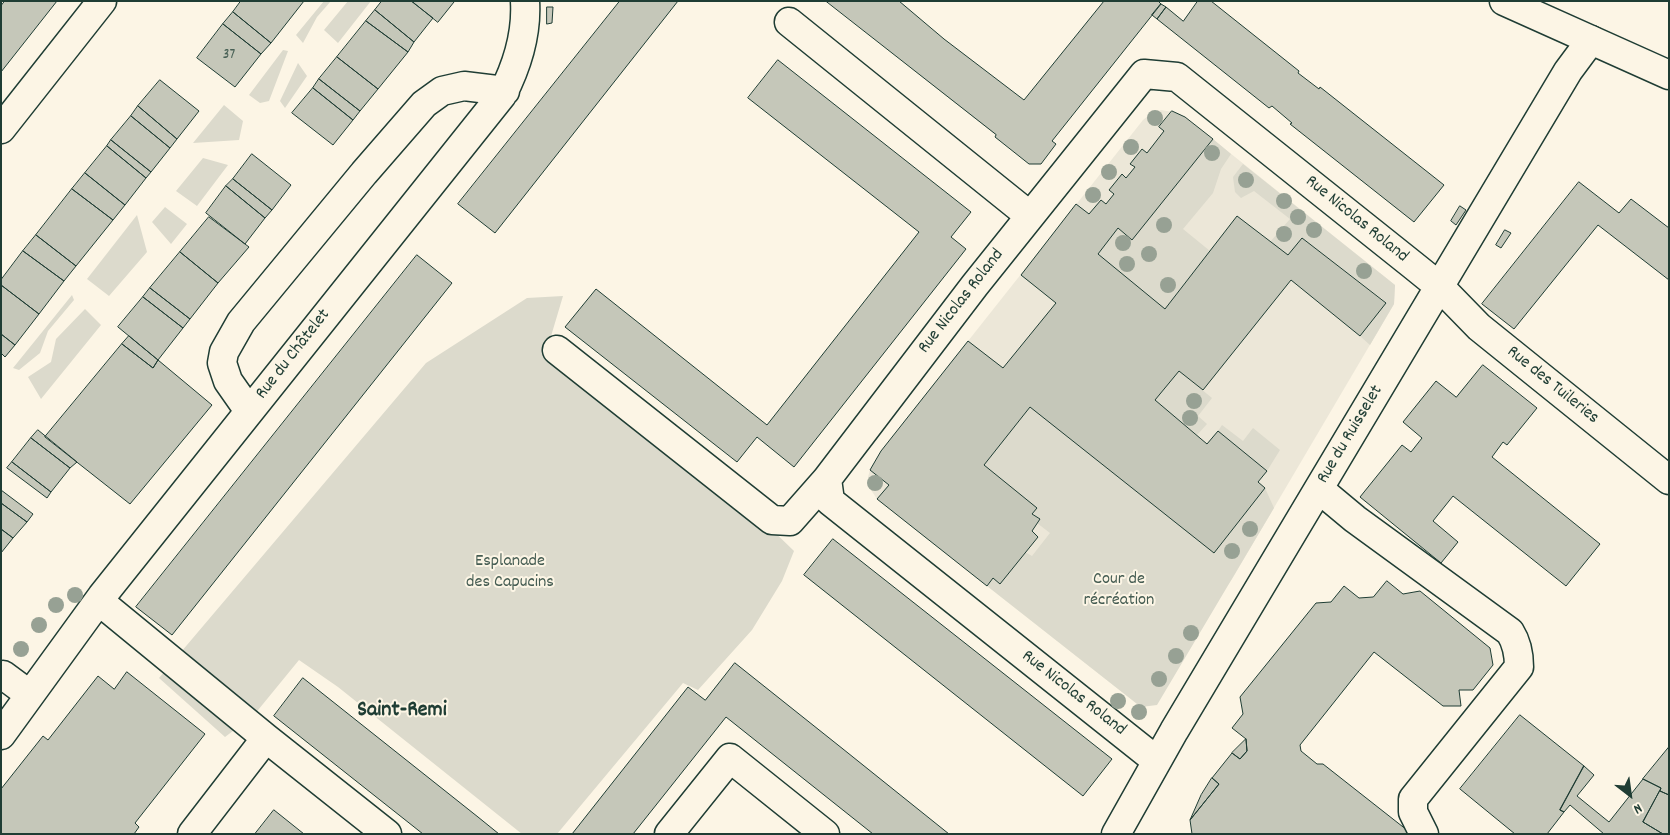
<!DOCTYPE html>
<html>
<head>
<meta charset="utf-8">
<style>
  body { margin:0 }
  #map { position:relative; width:1670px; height:835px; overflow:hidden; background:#fcf5e5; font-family:Dekko,sans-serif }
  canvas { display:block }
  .frame { position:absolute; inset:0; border:2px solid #1f3d34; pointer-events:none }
  .north { position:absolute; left:1605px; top:770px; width:50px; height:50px; -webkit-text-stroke:4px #fcf5e5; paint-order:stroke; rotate:150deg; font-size:14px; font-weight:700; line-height:20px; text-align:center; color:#1f3d34 }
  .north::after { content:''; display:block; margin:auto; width:18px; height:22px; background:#1f3d34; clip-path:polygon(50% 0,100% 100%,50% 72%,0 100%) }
</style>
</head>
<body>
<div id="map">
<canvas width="1670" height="835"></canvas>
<div class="frame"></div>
<div class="north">N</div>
</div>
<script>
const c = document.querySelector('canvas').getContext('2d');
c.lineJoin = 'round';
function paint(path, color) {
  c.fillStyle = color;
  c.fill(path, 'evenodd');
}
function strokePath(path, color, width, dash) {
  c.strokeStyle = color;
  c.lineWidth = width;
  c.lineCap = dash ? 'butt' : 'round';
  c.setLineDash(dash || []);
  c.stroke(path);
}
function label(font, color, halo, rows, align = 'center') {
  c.font = font + ' Dekko,sans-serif';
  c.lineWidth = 4;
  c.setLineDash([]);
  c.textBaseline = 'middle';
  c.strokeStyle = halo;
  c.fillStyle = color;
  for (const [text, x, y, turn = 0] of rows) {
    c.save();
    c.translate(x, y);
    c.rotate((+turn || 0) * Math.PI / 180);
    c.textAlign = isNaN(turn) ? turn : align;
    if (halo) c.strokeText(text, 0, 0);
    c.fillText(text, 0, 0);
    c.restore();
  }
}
paint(new Path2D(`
  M1161,110L1178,113L1185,117L1395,285L1394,304L1232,579L1141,707L877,499L871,490L868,477L870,470L881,451L1143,120L1148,116Z`), '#ece7d8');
paint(new Path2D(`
  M324,1H331L317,17L303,43L296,35Z
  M348,1H371L338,43L324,30Z
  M283,50L288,51L269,101L260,103L249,95Z
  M298,63L307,76L285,108L280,101Z
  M224,105L243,121L239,140L193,143Z
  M1213,139L1231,154L1221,169L1213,193L1183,229L1210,251L1165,309L1098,254L1118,228L1132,239Z
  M203,158L228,165L197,206L176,191Z
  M1243,164L1395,285L1394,304L1370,345L1360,336L1386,302L1302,238L1288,255L1270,242L1290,219L1254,191L1241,198L1235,192L1233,177Z
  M165,207L187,224L171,244L152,222Z
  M137,215L147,252L109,296L87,279Z
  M72,295L74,300L48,331L40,353L19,370L13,368Z
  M563,296L546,353L761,519L794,551L782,581L752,630L698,690L683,683L557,834H522L338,687L299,660L254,715L225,737L159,678L426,363L527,298Z
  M85,309L101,325L41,399L28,377L51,362L56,339Z
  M1179,371L1212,398L1198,416L1207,424L1197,435L1155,400Z
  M1030,407L1214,553L1265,488L1274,508L1157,705L1141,707L987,586L993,578L1000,583L1025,552L1032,556L1050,533L1037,523L1040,519L1032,514L1036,508L984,465Z
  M1222,425L1243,441L1253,428L1280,450L1267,471L1218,431Z`), '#dcdacc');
const building = new Path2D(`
  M5,1H57L1,72V6Z
  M241,1H304L271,43L233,12Z
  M382,1H411L433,18L414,42L375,10Z
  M412,1H453L454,2L438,22Z
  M620,1H678L495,233L458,204Z
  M826,1H899L944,39L1024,100L1104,1H1158L1161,4L1052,141L1056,144L1041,164H1029L995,137L996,135Z
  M1198,1H1211L1299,71L1298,73L1319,89L1320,87L1444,185L1414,222L1290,124L1292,123L1272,106L1269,108L1157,19L1166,7L1183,21Z
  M1161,4L1166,7L1157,19L1152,15Z
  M547,7H553L552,23L547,24Z
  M375,10L414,42L408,52L366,21Z
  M233,12L271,43L261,54L223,24Z
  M366,21L408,52L378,89L337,57Z
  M223,24L261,54L235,87L197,58Z
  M337,57L378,89L360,111L319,79Z
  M778,60L971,212L951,237L966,249L794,467L757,437L737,462L565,327L596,289L767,425L919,232L748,98Z
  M319,79L360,111L353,120L313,88Z
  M160,80L199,111L177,139L138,106Z
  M313,88L353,120L333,145L292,113Z
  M138,106L177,139L170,148L131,116Z
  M1172,111L1185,117L1213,139L1132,240L1118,228L1098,254L1165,309L1237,216L1288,255L1302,238L1386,303L1360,336L1291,280L1203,390L1179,371L1155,400L1207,444L1218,431L1267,471L1258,482L1265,488L1214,553L1030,407L984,465L1037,508L1032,514L1040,519L1032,531L1038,537L1000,584L993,578L987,586L877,499L889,485L870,470L881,451L968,341L1003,368L1056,303L1021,275L1076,204L1089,214L1101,200L1106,204L1114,194L1109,190L1122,174L1126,178L1131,172L1135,167L1130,164L1142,149L1147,153L1164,131L1159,127Z
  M131,116L170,148L151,172L111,140Z
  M111,140L151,172L146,178L107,146Z
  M107,146L146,178L125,205L85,173Z
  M252,154L291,185L272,210L233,179Z
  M85,173L125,205L113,220L72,189Z
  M233,179L272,210L265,218L226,186Z
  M1579,182L1619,213L1631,199L1669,228V280L1598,225L1514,329L1482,304Z
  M226,186L265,218L245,244L206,213Z
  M72,189L113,220L76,266L36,235Z
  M1460,206L1466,210L1456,225L1451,221Z
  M209,217L249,247L218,283L180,252Z
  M1505,230L1511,233L1501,248L1496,245Z
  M36,235L76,266L64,281L23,251Z
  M23,251L64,281L39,314L1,285V280Z
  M180,252L218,283L190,319L150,288Z
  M417,255L452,283L172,635L136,607Z
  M1,285L39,314L15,345L1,334Z
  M150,288L190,319L183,328L143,297Z
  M143,297L183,328L158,360L118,327Z
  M1,334L15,345L5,357L1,353Z
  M129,336L158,360L153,368L122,344Z
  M122,344L153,368L158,360L212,405L130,504L45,437Z
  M1483,365L1537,408L1507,445L1503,442L1492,457L1600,544L1566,586L1453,496L1433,521L1458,542L1441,563L1360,497L1402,445L1411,452L1422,438L1403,422L1436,381L1456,397Z
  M38,430L77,462L70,468L31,438Z
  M31,438L70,468L51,492L12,462Z
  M12,462L51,492L47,498L7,468Z
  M1,490L33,514L27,522L1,503Z
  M1,503L27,522L13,538L1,529Z
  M1,529L13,538L1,553Z
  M833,539L1112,759L1083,796L804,575Z
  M1387,581L1403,594L1420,591L1490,648L1493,665L1473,690H1459L1461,706H1443L1374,652L1300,745L1301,751L1317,764H1323L1412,834H1192L1190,820L1219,784L1212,778L1232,753L1240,759L1247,751L1246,739L1232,728L1243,714L1240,697L1316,603L1331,602L1344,586L1359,598L1373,597Z
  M735,663L843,749L949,834H873L726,717L633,834H572L688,687L705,700Z
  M127,672L205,734L135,823L139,827L134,834H1V789L43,736L48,740L98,676L114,689Z
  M303,678L478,817L499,834H423L274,716Z
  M1520,715L1584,766L1560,810L1564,812L1547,834H1515L1460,789Z
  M1246,739L1247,751L1240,759L1232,753Z
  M1669,747V795L1660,791L1661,788L1643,779Z
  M1584,766L1594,775L1577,796L1609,822L1643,779L1661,788L1643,822L1663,834H1604L1570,805L1564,812L1560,810Z
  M1212,778L1219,784L1190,820L1201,795Z
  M1660,791L1669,795V834H1663L1643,822Z
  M274,810L304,834H255Z`);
paint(building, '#c5c7b9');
strokePath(building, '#1f3d34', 1);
const minor = new Path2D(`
  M789,22L1030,216
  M1,129L102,1
  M557,350L772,520L790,521L827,479L975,285L1144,74L1177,77L1414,266L1440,287L1479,327L1669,480
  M249,411L228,381L222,363L224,352L241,322L364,173L424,104L442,91L464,86L505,91
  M827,479L830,501L1157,761
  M1319,489L1355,519L1510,632C1517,643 1519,654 1519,667L1413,799V812L1424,834
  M99,601L266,738L387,834
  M3,675L30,695
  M1,735L102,596L502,95C517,66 527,34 525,1
  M192,834L266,738
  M669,834L730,758L825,834
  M1116,834L1174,731L1568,71L1591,40`);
const major = new Path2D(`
  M1504,1L1669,75`);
strokePath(minor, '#1f3d34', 31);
strokePath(major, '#1f3d34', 31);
strokePath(minor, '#fcf5e5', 28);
strokePath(major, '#fcf5e5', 28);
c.fillStyle = '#97a194';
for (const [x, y] of [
  [1155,118],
  [1131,147],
  [1212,153],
  [1109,172],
  [1246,180],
  [1093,195],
  [1284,201],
  [1298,217],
  [1164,225],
  [1314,230],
  [1284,234],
  [1123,243],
  [1149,254],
  [1127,264],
  [1364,271],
  [1168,285],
  [1194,401],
  [1190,418],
  [875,483],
  [1250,529],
  [1232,551],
  [75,595],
  [56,605],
  [39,625],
  [1191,633],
  [21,649],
  [1176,656],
  [1159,679],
  [1118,701],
  [1139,712]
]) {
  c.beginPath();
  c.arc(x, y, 8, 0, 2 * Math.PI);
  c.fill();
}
label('15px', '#486055', null, [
  ["37",229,56]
]);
label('18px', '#1f3d34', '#fcf5e5', [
  ["Rue Nicolas Roland",1356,220,39],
  ["Rue Nicolas Roland",962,302,-52],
  ["Rue du Châtelet",294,355,-52],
  ["Rue des Tuileries",1552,386,39],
  ["Rue du Ruisselet",1351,435,-59],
  ["Rue Nicolas Roland",1073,694,38]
]);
label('18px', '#455c52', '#fcf5e5', [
  ["Esplanade",510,563],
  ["des Capucins",510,584],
  ["Cour de",1119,581],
  ["récréation",1119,602]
]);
label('bold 22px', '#1f3d34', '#fcf5e5', [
  ["Saint-Remi",402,712]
]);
</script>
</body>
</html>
